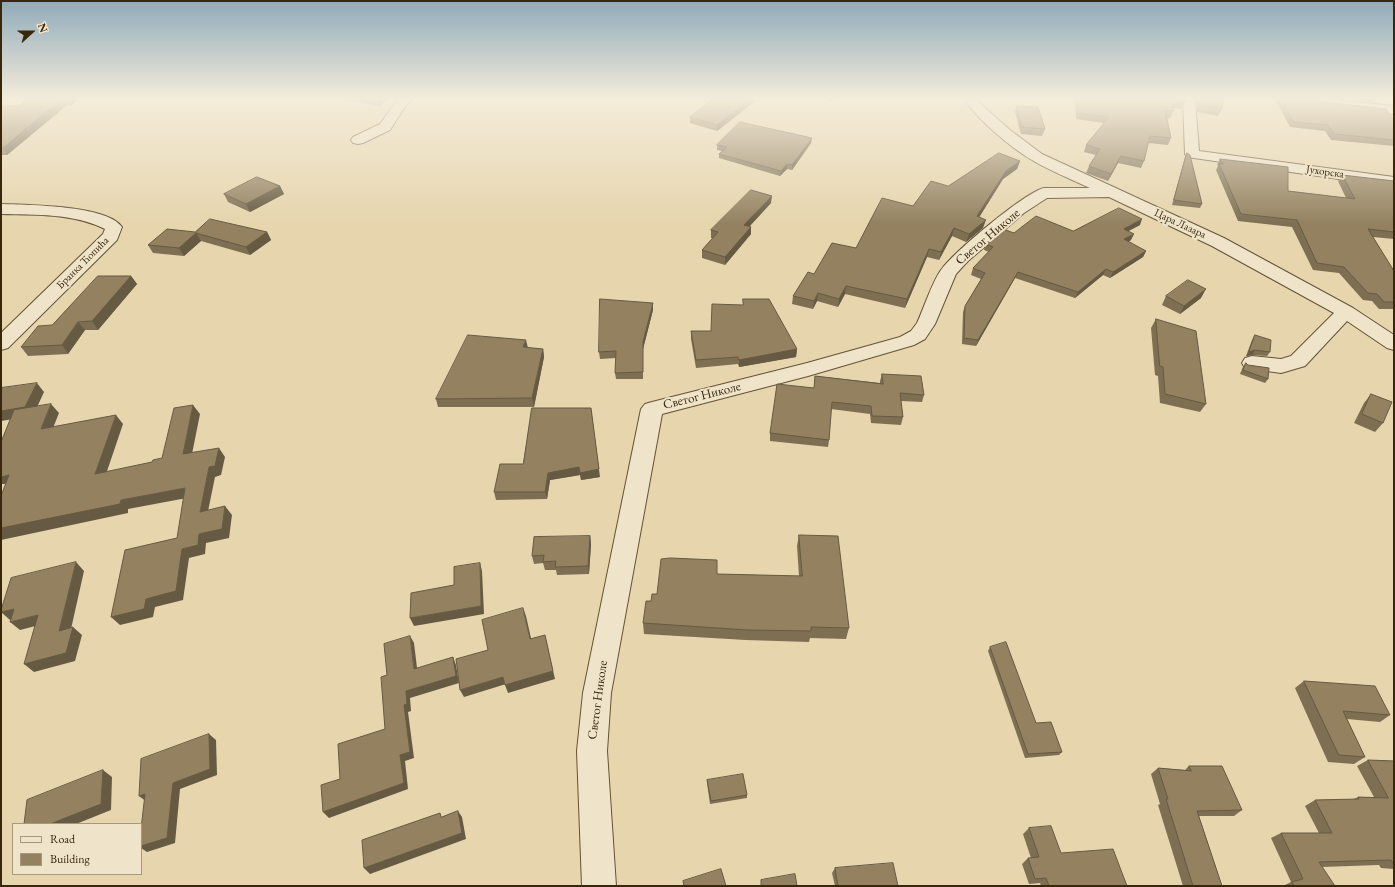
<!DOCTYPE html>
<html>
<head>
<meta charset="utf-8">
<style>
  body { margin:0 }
  #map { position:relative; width:1395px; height:887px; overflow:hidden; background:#e6d5ad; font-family:"EB Garamond",serif }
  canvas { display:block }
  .frame { position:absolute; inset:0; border:2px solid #39270c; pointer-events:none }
  .legend { position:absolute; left:12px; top:823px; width:130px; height:52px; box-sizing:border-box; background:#efe4ca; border:1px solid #a6987e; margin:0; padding:5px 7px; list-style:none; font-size:12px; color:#39270c }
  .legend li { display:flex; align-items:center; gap:8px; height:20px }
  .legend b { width:20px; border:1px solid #a6987e }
  .north { position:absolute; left:12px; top:12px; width:40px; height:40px; -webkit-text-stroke:3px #efe4ca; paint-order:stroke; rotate:69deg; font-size:11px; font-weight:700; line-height:16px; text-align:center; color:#39270c }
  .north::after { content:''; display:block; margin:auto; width:14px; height:18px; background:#39270c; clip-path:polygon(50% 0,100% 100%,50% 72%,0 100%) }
</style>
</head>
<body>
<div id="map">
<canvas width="1395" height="887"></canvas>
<div class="frame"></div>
<ul class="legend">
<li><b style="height:5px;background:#efe4ca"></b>Road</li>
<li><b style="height:11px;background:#938160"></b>Building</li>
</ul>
<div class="north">N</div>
</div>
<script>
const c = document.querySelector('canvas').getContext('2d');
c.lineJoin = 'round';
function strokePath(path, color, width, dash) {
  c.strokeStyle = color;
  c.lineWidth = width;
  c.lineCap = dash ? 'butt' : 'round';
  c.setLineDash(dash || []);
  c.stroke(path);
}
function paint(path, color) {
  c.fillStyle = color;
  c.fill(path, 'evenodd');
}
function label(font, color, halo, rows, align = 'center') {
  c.font = font + ' "EB Garamond",serif';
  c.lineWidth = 4;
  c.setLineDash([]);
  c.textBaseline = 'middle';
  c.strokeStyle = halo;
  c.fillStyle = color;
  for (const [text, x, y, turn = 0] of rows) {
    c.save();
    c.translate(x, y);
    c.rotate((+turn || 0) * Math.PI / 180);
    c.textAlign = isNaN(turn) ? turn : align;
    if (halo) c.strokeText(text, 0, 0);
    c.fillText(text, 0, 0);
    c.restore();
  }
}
const minor = new Path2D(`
  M398,99H412L404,108L390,130L363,143L358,144L353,143L351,140L353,137L380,124Z
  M964,99H977L984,107L1010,130L1042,154L1224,238L1353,308L1394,335V350L1387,348L1347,321L1305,366L1281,373L1245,368L1242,363L1245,358L1252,356L1281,359L1291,356L1334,313L1212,246L1109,197L1047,198L1024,213L968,261L956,274L935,324L925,339L914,345L808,376L662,414L611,693L607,751L616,886H582L577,751L583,693L641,409L645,404L652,402L807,363L900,337L911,331L917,323C924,308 932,282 941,270C954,252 1024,193 1044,188H1090C1071,179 1050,171 1032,160C1010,147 978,120 964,99Z
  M1183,99H1195L1199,151L1394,177V187L1187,157L1185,154Z
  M1,204C27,205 107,205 122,227L117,240L8,348L1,350V333L103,234L105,229C73,213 36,215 1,214Z`);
const secondary = new Path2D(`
  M1284,99H1330L1394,106V114L1290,103L1285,102Z`);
strokePath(minor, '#645234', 2);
strokePath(secondary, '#39270c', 2);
paint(minor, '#efe4ca');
paint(secondary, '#efe4ca');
paint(new Path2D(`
  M26,99H78L71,106H66L7,155H1V106H19Z
  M342,99H388L379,106Z
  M758,99L717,131L690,123V117Z
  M824,99H834L832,101Z
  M1075,99H1185V102L1182,109L1173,108V111L1170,118H1167L1171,138L1168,145L1148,143L1144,161L1141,168L1118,163L1108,181L1086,173L1089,166L1096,155L1084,152L1086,145L1104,123L1076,119Z
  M1196,99H1224L1222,109L1218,116L1197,112Z
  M1275,99H1295L1394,120V146L1331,140L1325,131L1290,127Z
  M1347,99H1375L1373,102Z
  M1017,106L1045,129L1042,136L1021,134L1015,112Z
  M811,143L792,170L787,169L780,176L719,158V154L722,151L717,150V145Z
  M1187,153L1202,204L1200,208L1172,205L1185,157Z
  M1220,159L1288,191L1346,198L1338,181L1342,175L1394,181V239L1373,237L1394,271V309H1379L1372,301L1363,300L1339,273L1313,270L1292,227L1238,221L1216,170L1218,166L1217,165Z
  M1020,161L1017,169L1003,179L979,217L983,228L966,242L952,236L939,260L927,257L905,308L845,294L838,307L817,301L813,309L792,304L793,296L814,274L856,248L913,206L948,186Z
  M280,186L284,194L250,212L228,202L224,194Z
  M771,203L750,226L751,227V234L725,265L702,258V250L713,238H711V230Z
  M1140,225L1128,231L1131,240L1128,242L1146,251L1143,257L1110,278L1103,275L1075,298L1015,278L976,346L962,344L963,312L965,306L981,279L971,275L973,268L989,252L984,250L985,244L1014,233L1073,231Z
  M195,232H267L271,240L250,255L201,241L184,256L153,253L148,245Z
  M131,276L137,284L98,330H85L68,354L28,356L21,347L52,325Z
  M1166,296L1201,298L1180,314L1162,305Z
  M653,310L643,349V379H616L615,373L616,358L600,359L599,352Z
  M1156,319L1206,404L1200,412L1160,403L1158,376L1155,375L1151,328Z
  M691,331L797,349L796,357L739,367L738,364L696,368L691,339Z
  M1255,335L1270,352L1267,356L1252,355L1246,356L1252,340Z
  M528,348L543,349L544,357L534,407H438L436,399Z
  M1246,363L1248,365L1268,379L1265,383L1240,374L1243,367Z
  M882,374L924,395L922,402L901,401L903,417L901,425L871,423L870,414L831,409L829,440L828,447L770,441V433L814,388L815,376L880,383V381Z
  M1371,394L1383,423L1375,432L1354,423L1364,403Z
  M532,408L600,477L581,480L580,475L550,480L547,499L496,500L494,492L523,464Z
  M799,535L849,628L846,639L810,638L809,642L746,640L644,634L643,623L651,601L657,594L717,574L799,576L797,546Z
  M590,536L591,544L589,574L557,575L556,570H545L543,563L534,564L532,556Z
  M990,647L1036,723L1062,752L1059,755L1025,758L988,651Z
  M1304,681L1390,715L1380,722L1347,719L1365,757L1354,764L1328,762L1295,688Z
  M1368,760L1394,761V869L1381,868L1379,865L1322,867L1335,886H1283L1291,882L1271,838L1281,833H1319L1305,806L1315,800L1354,799L1358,797H1374L1357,766Z
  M1189,766L1242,810L1234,816H1199L1222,886H1183L1158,805L1160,804L1151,774L1158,768L1185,770Z
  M707,780L747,795V798L710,804L707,783Z
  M1029,828L1061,853L1127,886H1041L1040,883L1029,884L1022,864L1028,858H1031L1023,834Z
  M835,868L898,886H835L832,873Z`), '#7e6f53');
paint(new Path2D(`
  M62,99L66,106L7,155L3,148Z
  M67,99H78L71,106Z
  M380,99H388L379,106L378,101Z
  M751,99H758L717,131V125Z
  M812,138L811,143L792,170V165Z
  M1121,156L1118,163L1108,181L1111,174Z
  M1020,161L1017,169L1003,179L975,224L977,216L1006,171Z
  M787,164V169L780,176L781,171Z
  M280,186L284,194L250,212L246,204Z
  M772,196L771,203L744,232V225Z
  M1142,219L1140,225L1121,235L1124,229Z
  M986,220L983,228L966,242L969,234Z
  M751,227V234L725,265V257Z
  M954,228L952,236L939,260L941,252Z
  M267,232L271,240L250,255L246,247Z
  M196,233L201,241L184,256L179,248Z
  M1134,234L1131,240L1121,245L1124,239Z
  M929,249L927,257L905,308L907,299Z
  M1146,251L1143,257L1110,278L1113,272Z
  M1106,269L1103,275L1075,298L1078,292Z
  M1018,272L1015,278L976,346L978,340Z
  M131,276L137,284L98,330L92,321Z
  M846,286L845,294L838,307L839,299Z
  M1206,289L1201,298L1180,314L1184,306Z
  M818,293L817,301L813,309L814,301Z
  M653,303V310L643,349V379V342Z
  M78,322L85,330L68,354L62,345Z
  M526,340L528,348L523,347Z
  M543,349L544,357L534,407L532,398Z
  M797,349L796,357L739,367V360Z
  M1255,350L1252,355L1246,356L1249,352Z
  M37,383L44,392L33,416L1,421V411Z
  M51,404L59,413L49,438L41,429Z
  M193,405L200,414L190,464L183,454Z
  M591,408L600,477L581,480L580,473Z
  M116,415L123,424L103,483L95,474Z
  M219,448L225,457L221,475L215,477L206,521L200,512L209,467Z
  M579,467L580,475L550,480L547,499L545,492L548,473Z
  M1,474L9,475L8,487L5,484H1Z
  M185,488L192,497L128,509V513L1,540V528L121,500Z
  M225,506L232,515L229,538L206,543L205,554L189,558L183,600L155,607L153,617L120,625L111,617L146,599L182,549L199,534Z
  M590,536L591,544L589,574L588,566Z
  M76,562L84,571L69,638L59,631Z
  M480,563L482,571L484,614L414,626L410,618L481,606Z
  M523,608L526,616L533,647L530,639Z
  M14,609L23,617L10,620L1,612Z
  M38,615L47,623L20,630L10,622Z
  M73,627L82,635L75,661L34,672L24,664Z
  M545,635L555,679L508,693L505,685Z
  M410,636L414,643L418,676L414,669Z
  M453,657L456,665L459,683L410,698L411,711L408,712L414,758L405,761L408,789L329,818L323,812L400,755L404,705L406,691Z
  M503,677L506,684L464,697L460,690Z
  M209,734L216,740L217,775L180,789L175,843L147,852L141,848V846L173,783Z
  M103,770L112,777L111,810L76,824H50Z
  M145,794L147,802L139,796Z
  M458,811L462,817L466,839L370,874L364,868Z`), '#675a43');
const building = new Path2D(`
  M26,99H63L48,110L3,148H1V106H19Z
  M370,99H380L378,101Z
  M714,99H751L717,125L690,117Z
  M1078,99H1185V102L1174,101L1173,111L1165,110L1171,138L1150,136L1144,161L1121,156L1111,174L1089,166L1100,149L1086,145L1109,117L1078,113Z
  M1200,99H1224L1222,109L1201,105Z
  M1281,99H1295L1386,109L1394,120V140L1334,134L1328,125L1294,122Z
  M1017,106L1038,107L1045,129L1022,127Z
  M740,122L812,138L792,165L787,164L781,171L719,154L727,147L717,145Z
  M999,153L1020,161L1006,171L977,216L986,220L969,234L954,228L941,252L929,249L907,299L846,286L839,299L818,293L814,301L793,296L808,272L814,274L832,243L856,248L882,198L913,206L931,181L948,186Z
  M1187,153L1190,155L1202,204L1174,200Z
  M1220,159L1288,167V191L1355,199L1342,175L1394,181V232L1368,229L1394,271V302H1384L1377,294L1368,293L1344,267L1317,263L1297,220L1241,214L1219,164H1223Z
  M257,177L280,186L246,204L224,194Z
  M751,190L772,196L744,225L751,227L725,257L702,250L718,232L711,230Z
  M1119,208L1142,219L1124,229L1134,234L1124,239L1146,251L1113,272L1106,269L1078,292L1018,272L978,340L964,338L965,306L985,273L973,268L993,247L985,244L1003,229L1014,233L1036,216L1073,231Z
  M210,219L267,232L246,247L196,233L179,248L148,245L167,229L195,232Z
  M98,276H131L92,321L78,322L62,345L21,347L38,326L52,325Z
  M1188,280L1206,289L1184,306L1166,296Z
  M600,299L653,303L643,342V372L615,373L616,351L599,352Z
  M743,299H769L797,349L739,360L738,357L696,360L691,331H711L712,304L743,305Z
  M1156,319L1196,331L1206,404L1165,394L1163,367L1160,366Z
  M468,335L526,340L523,347L543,349L532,398L436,399Z
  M1255,335L1271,340L1270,352L1255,350L1249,352Z
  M1246,363L1248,365L1269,368L1268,379L1243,370Z
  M882,374L921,376L924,395L900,393L903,417L872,416L871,406L832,402L829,440L770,433L777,384L814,388L815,376L883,384Z
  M37,383L25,407L1,411V388Z
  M1371,394L1392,402L1383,423L1362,414Z
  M51,404L41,429L116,415L95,474L152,462L153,460L162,458L174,408L193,405L183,454L219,448L215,466L209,467L200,512L225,506L222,529L199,534L198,545L182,549L176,591L146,599L144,609L111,617L125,550L177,538L185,488L121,500L120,504L1,528V496L9,475L1,477V442L14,410Z
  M532,408H591L599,469L580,473L579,467L548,473L545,492H494L500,464H523Z
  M799,535L838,536L849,628L811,627V631L747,630L643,623L646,601H651L652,594H657L661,559L670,558L717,560V574L802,576Z
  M590,536L588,566L555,567L556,561L543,562L544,555L532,556L534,537Z
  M76,562L59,631L73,627L66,653L24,664L38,615L10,622L14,609L1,612V610L11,578Z
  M480,563L481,606L410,618L411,593L454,585V567Z
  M523,608L530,639L545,635L553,671L505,685L503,677L460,690L456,659L488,650L482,620Z
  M410,636L414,669L453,657L456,676L406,691L407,704L404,705L410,752L400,755L404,783L323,812L321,785L340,779L338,744L385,729L381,677L387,675L384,644Z
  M1006,642L1036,723L1051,722L1062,752L1028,754L990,647Z
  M1304,681L1375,686L1390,715L1343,711L1365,757L1339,755Z
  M209,734L210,769L173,783L167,838L141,846V829L145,794L139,796L141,759Z
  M1368,760L1394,761V863H1393L1391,860L1319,862L1335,886H1294L1292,882L1303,879L1281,833H1332L1315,800L1359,799L1358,797L1388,798Z
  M1189,766H1222L1242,810L1197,811L1222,886H1193L1166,799H1168L1158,768L1191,771Z
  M103,770L101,804L50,824H24L27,800Z
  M743,774L747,795L711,801L707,780Z
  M458,811L462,833L364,868L362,840L440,813L441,817Z
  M1051,826L1061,853L1113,849L1127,886H1049L1046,878L1035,879L1028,858L1039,857L1029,828Z
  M893,863L898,886H838L835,868Z
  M721,869L726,886H684L683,881Z
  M795,874L797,886H761V880Z`);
paint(building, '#938160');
strokePath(building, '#675a43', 1);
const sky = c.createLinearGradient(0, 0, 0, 224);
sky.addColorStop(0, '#8faaba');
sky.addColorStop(0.44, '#f4ecda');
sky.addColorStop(1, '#f4ecda00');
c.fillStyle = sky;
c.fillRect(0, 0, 1395, 224);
label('11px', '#39270c', '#efe4ca', [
  ["Јухорска",1325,172,8],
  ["Цара Лазара",1180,224,25],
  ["Бранка Ћопића",83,263,-45]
]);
label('13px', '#39270c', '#efe4ca', [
  ["Светог Николе",988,237,-40],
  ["Светог Николе",702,396,-14],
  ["Светог Николе",598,700,-82]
]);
</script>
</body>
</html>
